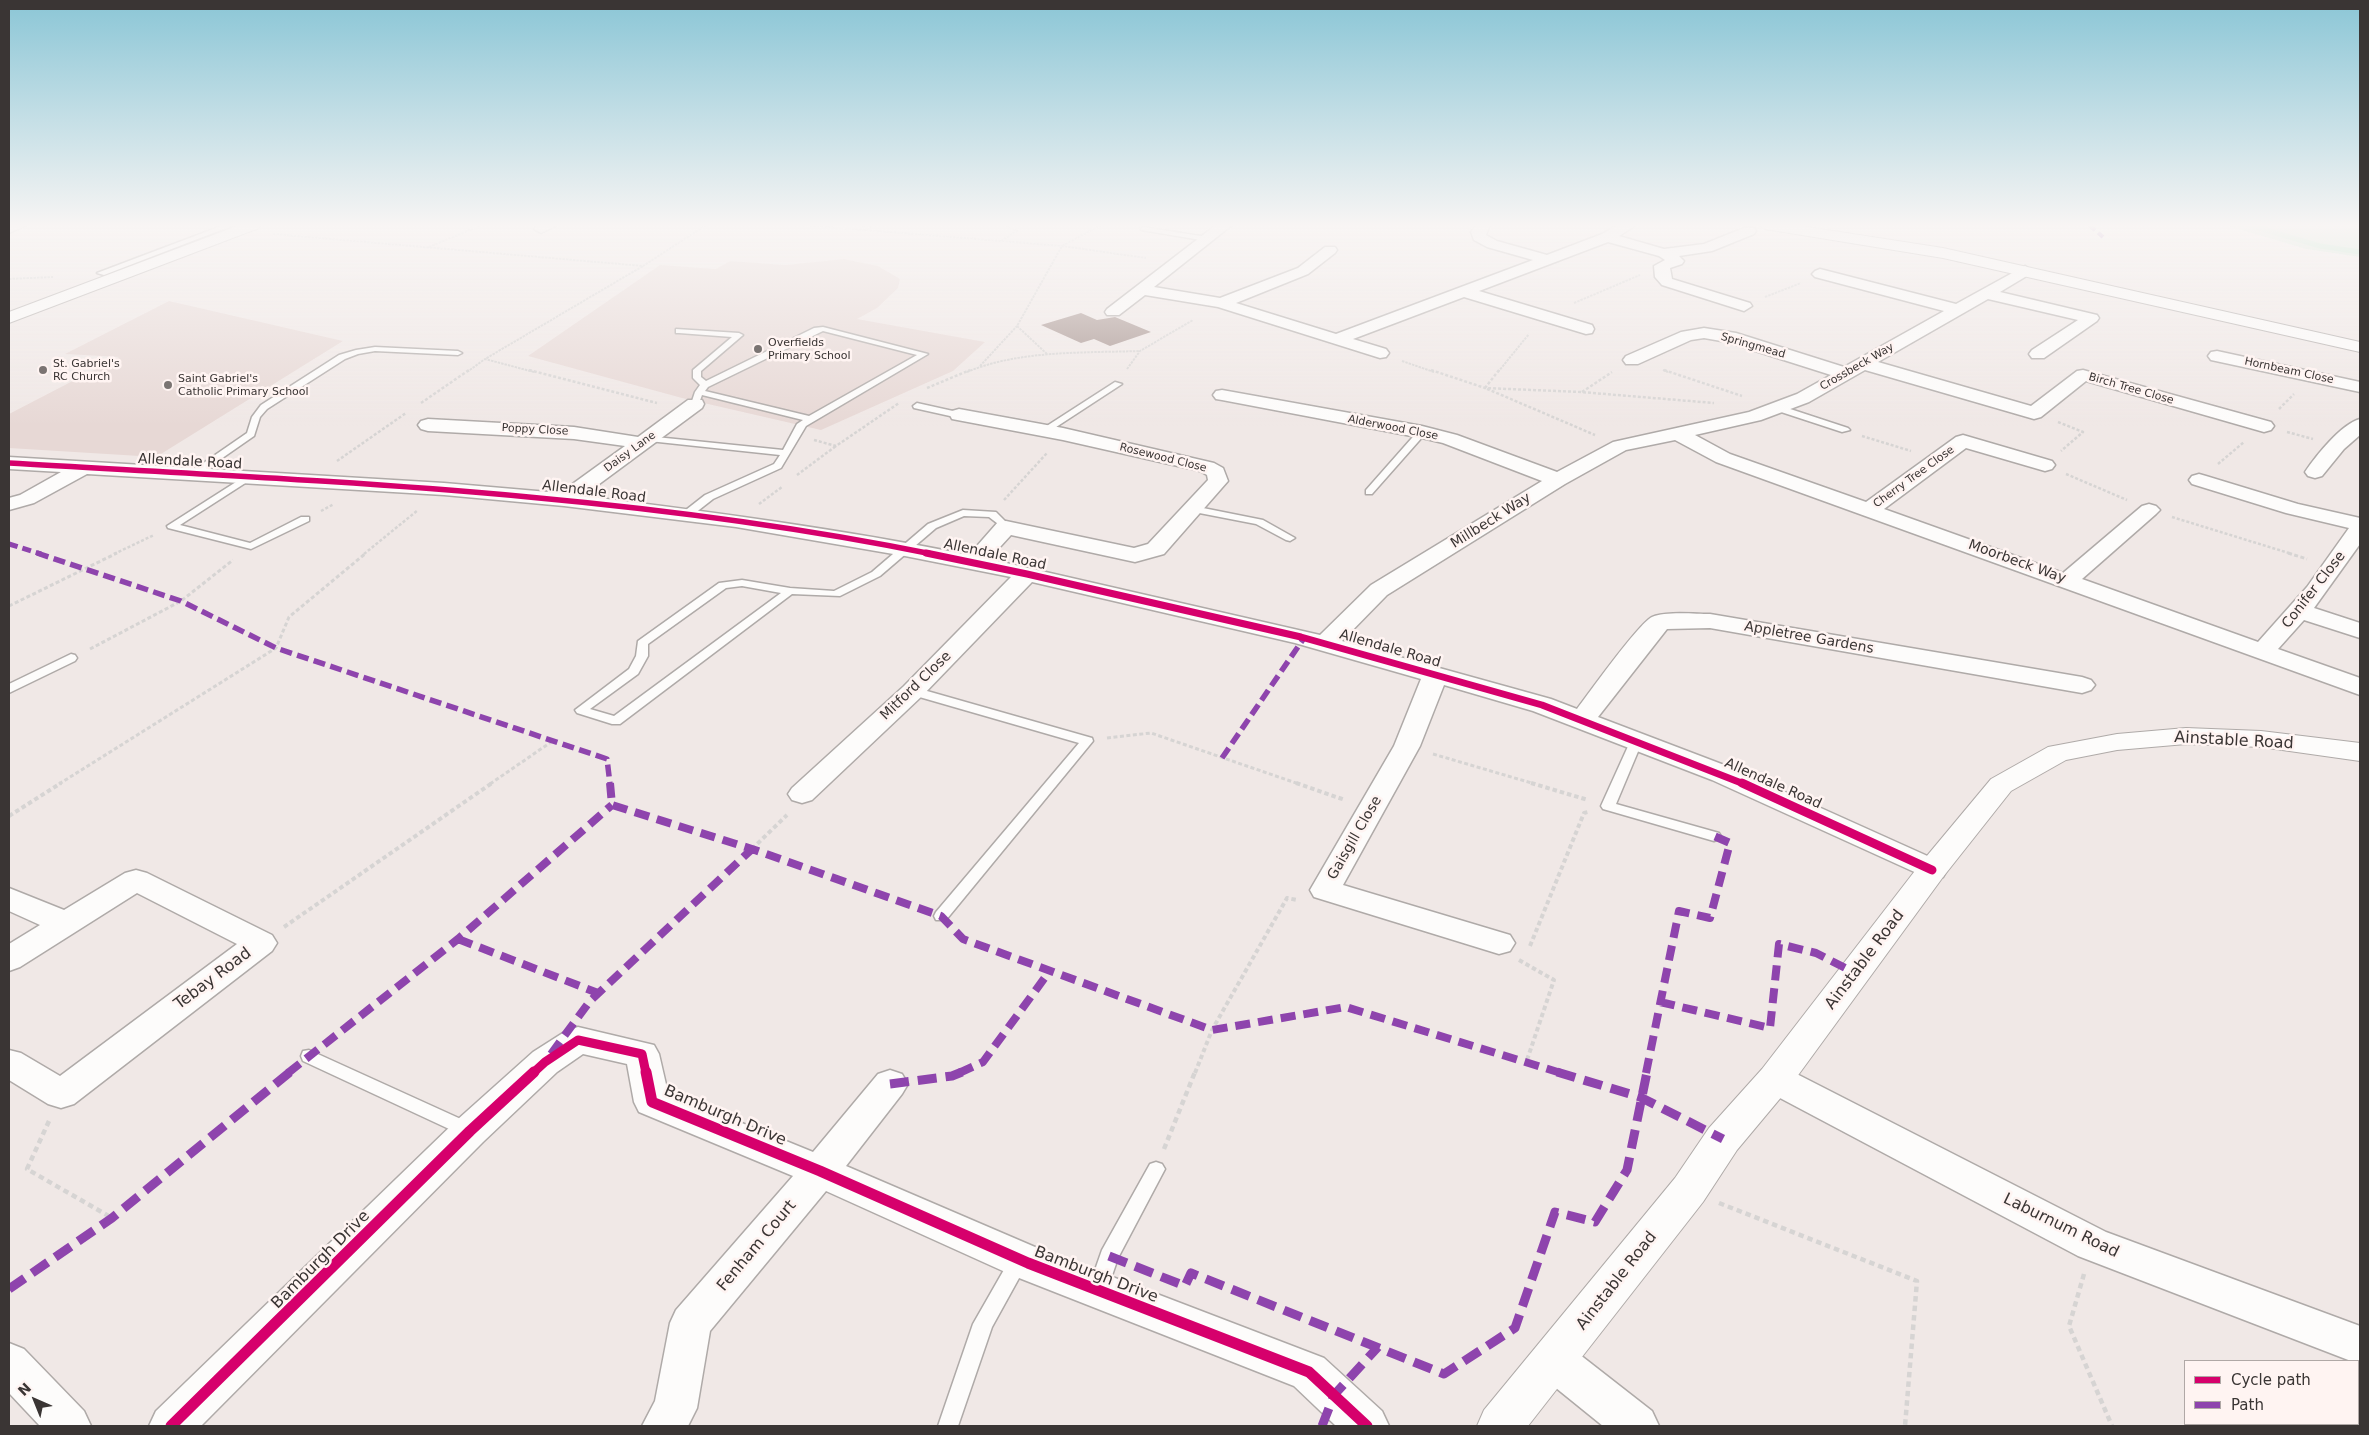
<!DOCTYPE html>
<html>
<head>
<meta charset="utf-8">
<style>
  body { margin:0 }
  #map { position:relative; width:2369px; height:1435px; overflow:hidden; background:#f0e8e6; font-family:"DejaVu Sans",sans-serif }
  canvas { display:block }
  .frame { position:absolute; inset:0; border:10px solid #3a3534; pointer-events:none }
  .legend { position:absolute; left:2184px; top:1360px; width:175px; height:65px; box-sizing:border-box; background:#fff4f2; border:1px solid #b0a8a6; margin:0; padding:6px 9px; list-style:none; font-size:15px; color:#3a3534 }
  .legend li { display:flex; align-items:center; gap:10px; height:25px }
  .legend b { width:25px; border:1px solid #b0a8a6 }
  .north { position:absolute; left:10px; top:1375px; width:50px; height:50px; -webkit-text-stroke:4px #fff4f2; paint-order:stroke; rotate:316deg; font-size:14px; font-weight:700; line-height:20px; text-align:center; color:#3a3534 }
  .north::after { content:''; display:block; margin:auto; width:18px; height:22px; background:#3a3534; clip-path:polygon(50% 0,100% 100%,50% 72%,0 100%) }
</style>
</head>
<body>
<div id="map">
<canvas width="2369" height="1435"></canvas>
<div class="frame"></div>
<ul class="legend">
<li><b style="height:6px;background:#d6006c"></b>Cycle path</li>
<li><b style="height:6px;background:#8e44ad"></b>Path</li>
</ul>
<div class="north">N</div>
</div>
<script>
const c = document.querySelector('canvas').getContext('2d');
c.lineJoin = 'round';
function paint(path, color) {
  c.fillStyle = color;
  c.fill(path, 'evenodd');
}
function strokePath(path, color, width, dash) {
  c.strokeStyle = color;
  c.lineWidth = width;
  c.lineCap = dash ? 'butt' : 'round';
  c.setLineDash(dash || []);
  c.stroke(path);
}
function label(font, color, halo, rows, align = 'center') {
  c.font = font + ' "DejaVu Sans",sans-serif';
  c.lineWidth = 5;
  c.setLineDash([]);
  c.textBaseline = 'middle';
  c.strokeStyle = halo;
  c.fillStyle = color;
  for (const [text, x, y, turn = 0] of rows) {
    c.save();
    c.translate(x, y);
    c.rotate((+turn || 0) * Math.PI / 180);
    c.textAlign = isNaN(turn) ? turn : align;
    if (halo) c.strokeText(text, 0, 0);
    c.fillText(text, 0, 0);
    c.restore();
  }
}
paint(new Path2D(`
  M844,259L878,266L900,279L898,288L877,308L857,319L985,342L953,371L821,430L682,398L528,356L660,265L716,269L730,261L785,265Z
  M169,301L343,341L156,457L9,448V414L119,357L65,354Z`), '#e7d8d5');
paint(new Path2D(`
  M2225,225H2360V257L2306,249Z`), '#c7e4cf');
strokePath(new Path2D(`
  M2249,225L2320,246L2360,252`), '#a0e2bc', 5);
paint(new Path2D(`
  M1081,313L1097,320L1115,317L1151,332L1110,346L1094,339L1081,343L1041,325Z`), '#a6928e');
const service = new Path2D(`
  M224,225H234L104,275L97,273Z
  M1143,227L1207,237L1210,239L1207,241L1141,230V228Z
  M823,327L928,354L806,426L781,468L713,499L690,517H682V513L705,495L774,464L780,455L649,441L646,440V436L783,450L797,424L803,420L702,395L698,406H692L691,404L695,392L700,385L693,378V370L732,337L679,333H676V329L739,333L743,335L701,371V377L706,381L814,328ZM823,331L917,355L809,416L705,391L708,387Z
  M375,347L458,351L462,353L458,355L375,351L358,354L345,359L267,409L260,417L254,436L195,477H189V473L247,433L252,417L261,405L339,355L356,350Z
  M1115,382L1122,384L1047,433L1039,431Z
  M917,403L962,413L963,415L959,418L914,408L913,406Z
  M1778,405L1848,428L1850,430L1842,432L1775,410L1774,408Z
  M1422,429L1425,430V434L1372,494H1366V490L1419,430Z
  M247,475L250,476V480L180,525L250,543L301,517H309V521L251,549L168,528L167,526Z
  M1193,506L1263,520L1295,538L1290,541L1286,540L1256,524L1189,511V507Z
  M963,510L996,512L1011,527L1006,530L989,517L964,516L936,528L880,576L840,596L792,594L620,724H612L577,713L575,710L629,669L636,656L638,641L719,583L742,580L790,588L834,591L872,572L928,524ZM742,586L781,593L614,716L590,709L638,674L648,656V644L726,588Z
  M71,654L75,655L77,658L75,661L9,693V684Z
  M913,687L1092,738L1093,741L946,920H936L934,916L936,912L1079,743L909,694L907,691Z
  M1636,738L1642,742L1616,804L1719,833L1721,836L1719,839L1714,841L1603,809L1601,806L1630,742Z
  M309,1050L474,1125L477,1130L474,1135L468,1137L462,1135L303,1061L301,1056L303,1051Z
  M1156,1162L1162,1164L1165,1169L1118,1258L1105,1296L1098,1299L1091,1296L1088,1290L1102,1250L1150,1164Z
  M1020,1252L1027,1254L1029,1260L992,1327L958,1426H938L973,1324L1013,1254Z`);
const minor = new Path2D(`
  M9,225H27L9,233Z
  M538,225H557L541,233L534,229Z
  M1216,225H1232L1154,287L1220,298L1298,268L1325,247H1335L1337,250L1335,253L1308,274L1236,303L1336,334L1533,260L1487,247L1474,240L1471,232L1476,225H1490L1486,235L1497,241L1547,255L1602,234L1618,225H1636L1619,236L1664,249L1704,244L1744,228H1754L1756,231L1754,234L1712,251L1679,256L1684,261L1682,264L1670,268L1672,279L1750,303L1752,306L1744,311L1662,285L1655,277L1654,266L1665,260L1659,256L1608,242L1479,291L1592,325L1594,329L1592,333L1586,334L1464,297L1353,339L1386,349L1389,353L1386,357L1380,358L1218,307L1145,295L1119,315H1107L1105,312L1107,309Z
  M2025,266L2033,271L2030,274L2000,292L2097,315L2099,318L2097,321L2044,358H2032L2029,354L2032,350L2078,320L1988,299L1878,362L2031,406L2077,371L2083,370L2271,422L2274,426L2271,430L2264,432L2086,381L2041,417L2034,419L1865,370L1809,402L1761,420L1695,435L1730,454L1866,502L1956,437L1963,435L2052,461L2055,465L2052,469L2045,471L1966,448L1884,509L2063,573L2142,506L2149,504L2156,506L2160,510L2156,514L2082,579L2258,642L2307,587L2349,528L2286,513L2192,484L2189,480L2192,476L2199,474L2206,476L2298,504L2360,518V544L2314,608L2360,623V638L2304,620L2278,649L2360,678V695L1716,462L1675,440L1626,450L1565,484L1387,595L1342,641L1551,699L1577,709C1590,692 1638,624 1652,617C1664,611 1696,614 1710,614L2082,677L2091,680L2095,685L2091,690L2082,693L1710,628L1667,629L1598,717L1732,768L1943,863L1947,870L1943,877L1932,880L1712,780L1533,711L1444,685L1420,746L1343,885L1510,935L1515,943L1510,951L1499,954L1314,897L1310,890L1394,746L1421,679L1295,643L1032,582L922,696L812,800L802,803L792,800L788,794L792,788L904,686L1011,577L905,556L736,527L564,506L444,495L87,474L34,503L9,510V498L20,495L61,472L9,469V457L444,483L560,493L625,446L574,439L428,431L421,429L418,425L421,421L428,419L574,427L638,437L688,400H702L704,404L702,408L583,496C712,512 841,529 969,555L998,522L1006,521L1134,548L1148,544L1208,480L1207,475L1200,471L1063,440L952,419L950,415L952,411L959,409L1063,428L1214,463L1223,468L1228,481L1164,554L1135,562L1011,535L989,559L1320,635L1371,585L1542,481L1443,443L1422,438L1222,400L1216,399L1213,395L1216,391L1222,390L1422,426L1457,435L1557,472L1613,442L1749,412L1797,394L1831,375L1727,342L1704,338L1691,340L1638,364H1626L1623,360L1626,356L1681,332L1704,328L1736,333L1844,367L1944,311L1815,277L1812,274L1815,271L1820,269L1956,304Z
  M2217,351L2360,382V392L2211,360L2208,356L2211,352Z
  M2360,419V435L2344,449L2322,476L2315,478L2308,476L2305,472C2316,456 2341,424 2360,419Z
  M136,870L147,873L272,935L277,943L272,951L74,1104L61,1108L48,1104L9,1080V1050L21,1053L60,1076L237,944L137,893L20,967L9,971V944L40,925L9,911V888L64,910L125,873Z
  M578,1027L654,1045L659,1054L668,1093L813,1152L878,1074L890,1070L902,1074L908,1084L902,1094L846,1166L1042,1250L1324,1358L1382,1411L1389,1426H1336L1294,1386L1014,1276L826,1191L710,1331L697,1408L688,1426H642L655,1401L670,1323L676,1310L793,1176L639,1112L634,1102L627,1064L583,1054L557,1072L483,1142L201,1426H149L156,1411L457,1120L533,1052L566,1031Z
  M1775,1065L1787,1069L2106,1232L2360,1326V1364L2358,1361H2351L2078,1256L1763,1089L1757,1079L1763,1069Z
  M1555,1341L1570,1347L1652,1411L1659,1426H1603L1540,1375L1534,1361L1540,1347Z
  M9,1343L24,1349L84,1411L91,1426H40L9,1393Z`);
const tertiary = new Path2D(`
  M1758,225H1795L1943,248L2360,342V352L1943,258L1765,229Z
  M2186,728L2261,731L2360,743V761L2261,747L2186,744L2117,750L2066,760L2011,791L1943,877L1788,1089L1737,1150L1703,1202L1528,1426H1477L1484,1410L1675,1178L1709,1128L1762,1069L1921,863L1991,779L2048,747L2117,734Z`);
const secondary = new Path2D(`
  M240,225H261L259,228L9,323V312Z`);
strokePath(service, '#afaaa8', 3);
strokePath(minor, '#afaaa8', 3);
strokePath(tertiary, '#afaaa8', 2);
strokePath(secondary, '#afaaa8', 2);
strokePath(new Path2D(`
  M803,225L1062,246L1146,258
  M863,225L865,230L873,225
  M273,234L643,266L706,225
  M1001,241L1017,231L1004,225
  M429,247L482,225
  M9,279L53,277
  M1765,297L1801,283
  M1574,303L1640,275
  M1047,354L1017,326L1062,246L1101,225
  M1402,361L1434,372
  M980,366L1017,326
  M1127,369L1140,351L1193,320
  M1663,370L1668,372
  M467,372L485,359
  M534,372L485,359L643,266
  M967,372C1019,350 1084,353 1140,351
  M1498,372L1529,334`), '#d6d4d3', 2, [2.5, 1]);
strokePath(new Path2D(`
  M529,370L657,403
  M1431,370L1485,388L1581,392L1714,403
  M1499,370L1485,388L1595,435
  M1664,370L1742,396
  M927,388L970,370
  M1582,392L1612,372
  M421,403L469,370
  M2279,409L2294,394
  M2058,422L2083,432L2061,451
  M2287,432L2313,439
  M1862,436L1911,451
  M814,440L836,446L899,403
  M337,461L406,413
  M2218,464L2244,442
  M2066,474L2127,500
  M797,475L836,446
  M1004,500L1047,453
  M759,504L782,487
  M321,511L334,504
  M2172,517L2292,554
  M114,554L154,535
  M364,554L418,510`), '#d6d4d3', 2.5, [3, 2]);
strokePath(new Path2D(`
  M2288,553L2307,559
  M9,606L117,553
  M90,649L181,601L233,560
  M1107,738L1151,733L1299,784
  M1433,754L1535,784
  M59,784L276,648L289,617L366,553
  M490,784L554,740`), '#d6d4d3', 3, [4, 2.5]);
strokePath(new Path2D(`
  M1296,783L1345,800
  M1531,783L1588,800
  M9,816L61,783
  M752,849L787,815
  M284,927L492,783
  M1530,946L1584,813L1588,812
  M1519,960L1554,980L1526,1063
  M1195,1073L1212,1030L1287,898L1297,900`), '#d6d4d3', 4, [4.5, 3]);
strokePath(new Path2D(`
  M49,1121L27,1169L112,1218
  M1164,1149L1195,1072
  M1719,1203L1917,1281L1905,1426
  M2084,1274L2069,1326L2112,1426`), '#d6d4d3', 4.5, [5.5, 4]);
paint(service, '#fdfcfb');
paint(minor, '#fdfcfb');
paint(tertiary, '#fdfcfb');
paint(secondary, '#fdfcfb');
strokePath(new Path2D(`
  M2089,225L2103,237`), '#8e44ad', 4, [8, 4]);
strokePath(new Path2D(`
  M9,544L41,554`), '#8e44ad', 5, [9, 5]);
strokePath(new Path2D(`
  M37,553L181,601L276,648L607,759L610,784
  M1222,758L1304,638`), '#8e44ad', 5.5, [12, 5.5]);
strokePath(new Path2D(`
  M610,783L612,805L752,849L941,916L963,939L1212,1030L1346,1007L1561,1073
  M458,939L598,993
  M1660,1002L1770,1028L1779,944L1816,953L1855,973
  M551,1054L590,1001L752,849
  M288,1073L458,939L612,805
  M959,1073L983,1062L1049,972
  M1646,1073L1679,911L1710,918L1730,843L1714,836`), '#8e44ad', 8, [15, 8]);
strokePath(new Path2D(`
  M1557,1072L1640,1097L1723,1139
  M890,1084L952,1076L962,1072
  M1109,1256L1185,1286L1191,1273L1444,1374L1515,1328L1555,1212L1595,1222L1627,1170L1647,1072
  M9,1289L112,1218L290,1072
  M1322,1426L1334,1395L1378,1347`), '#8e44ad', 9, [19, 9]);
strokePath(new Path2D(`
  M9,463C317,481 628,492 932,554`), '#d6006c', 5.5);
strokePath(new Path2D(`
  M926,553L1027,574L1301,637L1542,705L1744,784`), '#d6006c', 7);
strokePath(new Path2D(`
  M1742,783L1932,870
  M533,1073L545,1062L578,1040L642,1054L646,1073`), '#d6006c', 9);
strokePath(new Path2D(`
  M646,1072L652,1102L820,1171L1028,1263L1309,1372L1367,1426
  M171,1426L470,1131L534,1072`), '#d6006c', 11);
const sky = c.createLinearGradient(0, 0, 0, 426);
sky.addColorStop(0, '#8bc6d6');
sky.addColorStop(0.53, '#f8f5f4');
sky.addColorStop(1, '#f8f5f400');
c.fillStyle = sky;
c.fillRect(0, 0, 2369, 426);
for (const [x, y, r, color] of [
  [758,349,5,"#7a7472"],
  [43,370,5,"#7a7472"],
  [168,385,5,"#7a7472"]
]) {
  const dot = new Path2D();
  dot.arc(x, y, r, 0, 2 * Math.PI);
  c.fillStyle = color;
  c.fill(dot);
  strokePath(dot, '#fff4f2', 2);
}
label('11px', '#3a3534', '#fff4f2', [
  ["Overfields",768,343],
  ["Primary School",768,356],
  ["St. Gabriel's",53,364],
  ["RC Church",53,377],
  ["Saint Gabriel's",178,379],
  ["Catholic Primary School",178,392]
], 'left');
label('11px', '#3a3534', '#fff4f2', [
  ["Springmead",1753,346,16],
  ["Crossbeck Way",1857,367,-30],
  ["Hornbeam Close",2289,371,12],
  ["Birch Tree Close",2131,389,16],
  ["Alderwood Close",1393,428,11],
  ["Poppy Close",535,430,3],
  ["Daisy Lane",630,452,-36],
  ["Rosewood Close",1163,458,14],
  ["Cherry Tree Close",1914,477,-36]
]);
label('14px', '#3a3534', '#fff4f2', [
  ["Allendale Road",190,462,3],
  ["Allendale Road",594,492,7],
  ["Millbeck Way",1491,521,-32],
  ["Allendale Road",995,555,12],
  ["Moorbeck Way",2017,562,20],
  ["Conifer Close",2314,590,-52],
  ["Appletree Gardens",1809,638,10],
  ["Allendale Road",1390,649,16],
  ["Mitford Close",916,686,-44],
  ["Allendale Road",1773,784,24],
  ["Gaisgill Close",1355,838,-60]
]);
label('16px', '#3a3534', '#fff4f2', [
  ["Ainstable Road",2234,741,3],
  ["Ainstable Road",1865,960,-53],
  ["Tebay Road",213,979,-37],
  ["Bamburgh Drive",725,1116,23],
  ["Laburnum Road",2061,1226,26],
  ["Fenham Court",757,1246,-50],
  ["Bamburgh Drive",321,1260,-45],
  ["Bamburgh Drive",1096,1275,21],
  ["Ainstable Road",1617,1281,-52]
]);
</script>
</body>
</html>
